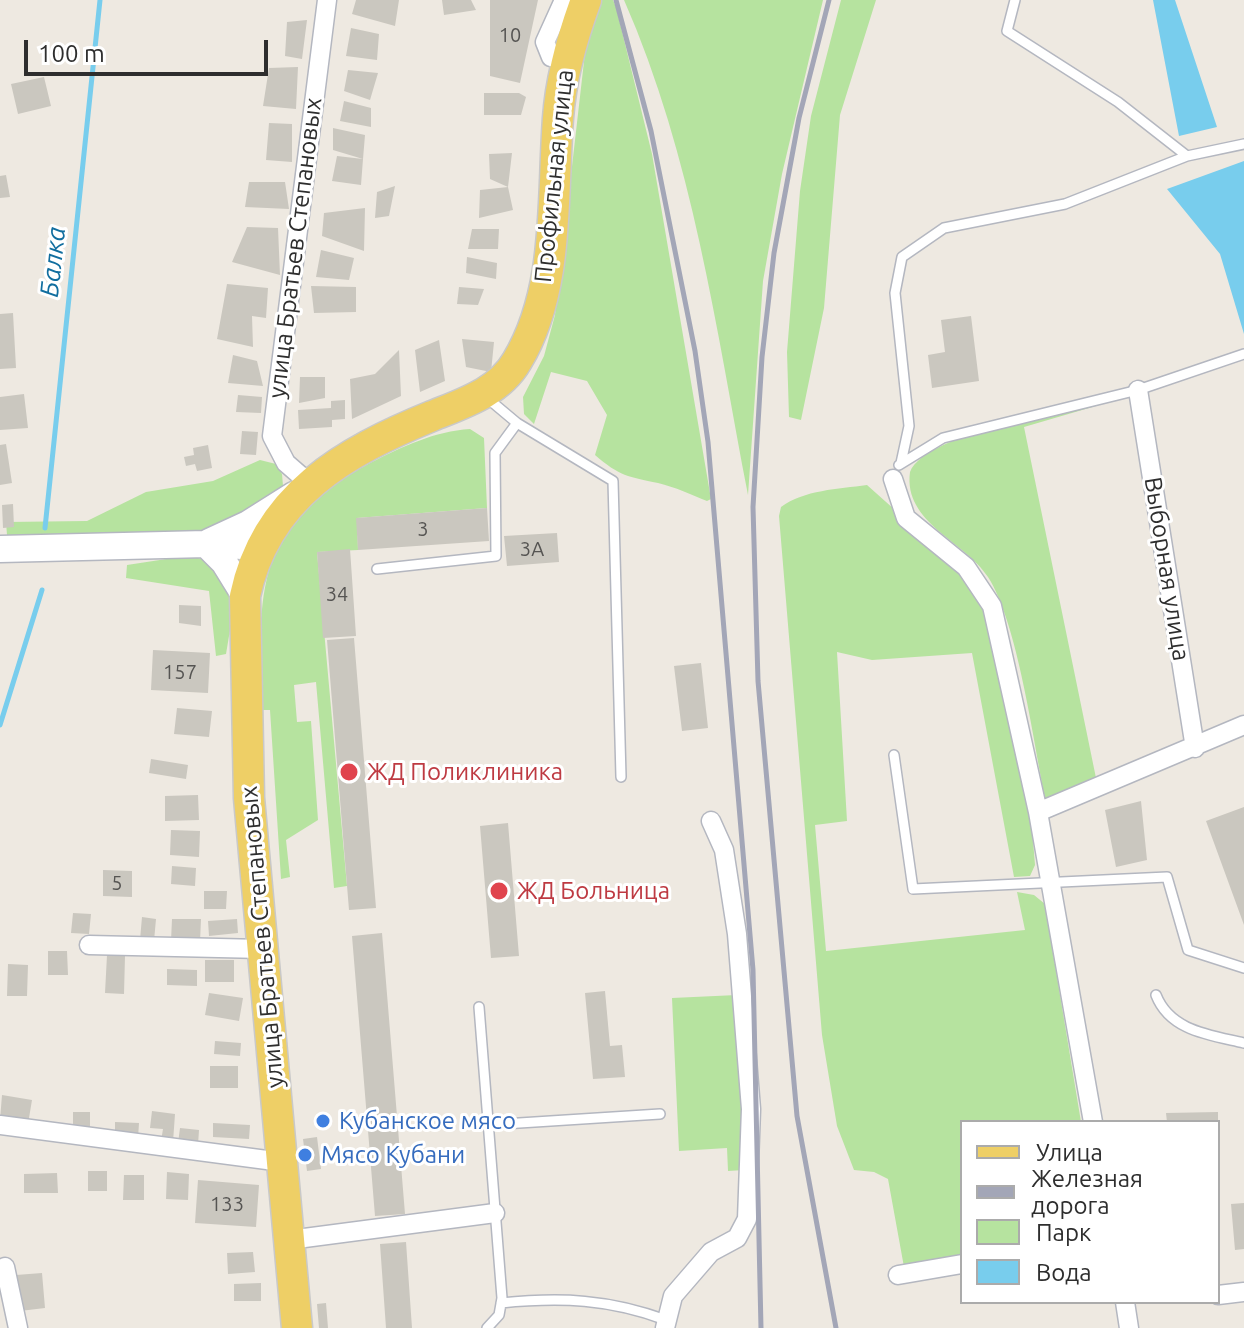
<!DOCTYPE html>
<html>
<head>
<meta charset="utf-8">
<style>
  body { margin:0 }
  #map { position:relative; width:1244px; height:1328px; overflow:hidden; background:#eee9e1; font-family:Ubuntu,sans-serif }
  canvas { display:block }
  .legend { position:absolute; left:960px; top:1120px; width:260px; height:184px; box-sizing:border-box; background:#fff; border:2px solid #ababab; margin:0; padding:10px 14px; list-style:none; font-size:24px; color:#2e2e2e }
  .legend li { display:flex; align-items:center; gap:16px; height:40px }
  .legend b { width:40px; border:2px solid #ababab }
  .scale { position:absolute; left:24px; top:40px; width:244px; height:36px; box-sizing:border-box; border:4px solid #2e2e2e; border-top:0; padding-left:10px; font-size:24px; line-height:28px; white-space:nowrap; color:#2e2e2e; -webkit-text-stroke:6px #fff; paint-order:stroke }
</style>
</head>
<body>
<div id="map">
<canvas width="1244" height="1328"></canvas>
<ul class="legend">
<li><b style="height:10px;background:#eecf66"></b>Улица</li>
<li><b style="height:10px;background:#a3a6b7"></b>Железная дорога</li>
<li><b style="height:22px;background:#b6e39f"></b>Парк</li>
<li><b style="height:22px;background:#78cded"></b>Вода</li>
</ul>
<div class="scale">100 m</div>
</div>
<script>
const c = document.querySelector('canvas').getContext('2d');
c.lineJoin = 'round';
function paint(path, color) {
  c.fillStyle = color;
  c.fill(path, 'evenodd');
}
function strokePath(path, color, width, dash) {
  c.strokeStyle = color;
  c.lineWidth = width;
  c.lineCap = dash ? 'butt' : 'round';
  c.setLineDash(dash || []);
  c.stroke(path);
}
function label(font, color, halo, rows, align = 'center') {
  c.font = font + ' Ubuntu,sans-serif';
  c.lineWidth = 6;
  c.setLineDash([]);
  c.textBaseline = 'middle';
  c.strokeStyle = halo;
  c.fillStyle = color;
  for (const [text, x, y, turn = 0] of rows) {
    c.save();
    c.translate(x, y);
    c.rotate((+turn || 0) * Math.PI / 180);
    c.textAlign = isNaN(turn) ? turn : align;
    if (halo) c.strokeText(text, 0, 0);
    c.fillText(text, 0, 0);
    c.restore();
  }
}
paint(new Path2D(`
  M600,0H613L616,7L652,154L711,499L707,501C692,495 675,487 658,483C629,477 619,476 595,455L607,415L587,381L551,372L534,424L524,414L523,397L544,356L555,315L586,44Z
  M624,0H823L782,174L763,281L748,495C716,328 693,157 624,0Z
  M841,0H876L840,115L824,308L801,420L789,417L787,352L800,191L811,116Z
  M1130,396L1024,427L1096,778L1052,801L1045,798C1033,740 1018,624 988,577C965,541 903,523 910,472C926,431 1087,406 1130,396Z
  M470,429L484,438L487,508L357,518L358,550L317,552L347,886L334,888L316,682L294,685L297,722L311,721L318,820L286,840L290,877L281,879L270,710H263C257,592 254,522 372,462C402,447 435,431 470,429Z
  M260,460L276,464L282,474L283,486C269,501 247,516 227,524C181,542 59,539 7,535L6,522L87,521L146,492L213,481Z
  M867,485L923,535L983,597L1032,828L1035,865L1030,876L1014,877L972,653L872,660L837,652L847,821L815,825L826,951L1025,930L1017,892L1034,895L1045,904L1081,1122H962V1258L904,1267L888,1179L874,1172L854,1170L837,1126L822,1035L779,516L781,507C804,490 838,489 867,485Z
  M186,556C217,558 220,576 235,600L226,654L216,656L209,591L126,578L127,565Z
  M737,995L744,1170L728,1171L727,1148L679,1151L672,998Z`), '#b6e39f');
paint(new Path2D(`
  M1153,0H1175L1217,127L1179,136Z
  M1244,161V334L1220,254L1167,189Z`), '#78cded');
strokePath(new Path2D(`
  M45,528L100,0
  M0,725L42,590`), '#78cded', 5);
paint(new Path2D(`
  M356,0H399L395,26L352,14Z
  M442,0H471L476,10L444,15Z
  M490,0H538L520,83L490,76Z
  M307,20L302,59L285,56L287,22Z
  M351,28L379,34L377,60L346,56Z
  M298,67L296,109L263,106L269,68Z
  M348,70L378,73L370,100L344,91Z
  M44,77L51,106L18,114L11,84Z
  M484,93H519L526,97L521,115H484Z
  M344,101L371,108V127L340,121Z
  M269,123L292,124V162L266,160Z
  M333,128L365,135L363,159L361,185L332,181L337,156L363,159L333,150Z
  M512,153L508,187L490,179L489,154Z
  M6,175L10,197L0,198V176Z
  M249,182H285L289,209L245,207Z
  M395,186L389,216L375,218L377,192Z
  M508,187L513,210L479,218L480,190Z
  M365,208L364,251L322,236L324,213Z
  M247,227L278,228L280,275L232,262Z
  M472,229H499L498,249H468Z
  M321,250L354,258L349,280L316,277Z
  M467,257L497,263L496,279L466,273Z
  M227,284L268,288L266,318L252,316L253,347L217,339Z
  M311,286L356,287V312L314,313Z
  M459,287L484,289L478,305L457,304Z
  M13,313L16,368L0,369V314Z
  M971,316L979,381L932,388L928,355L945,352L941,320Z
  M462,339L494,342L491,372L466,367Z
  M439,340L445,381L420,392L415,350Z
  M399,350L401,396L352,419L350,379L375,374Z
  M233,355L257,361L263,386L228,383Z
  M300,377H325V398L299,403Z
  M24,394L28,428L0,430V397Z
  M238,395L262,397L261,413L236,412Z
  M345,400V419L332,420V427L299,429L298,410L331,408V401Z
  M242,431L258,432L256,455L240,454Z
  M6,444L12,483L0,485V445Z
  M208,445L212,468L197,471L195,464L186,466L184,457L194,455L193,448Z
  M13,504L14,527L3,528L2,505Z
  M487,508L489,541L358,550L356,518Z
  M557,533L559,562L507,566L504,536Z
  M350,549L356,636L323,638L317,552Z
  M179,605L201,606V626L179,623Z
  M354,638L376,908L349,910L327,640Z
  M153,650L210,653L208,693L151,690Z
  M701,663L708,728L682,731L674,666Z
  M177,708L212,711L209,737L174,734Z
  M151,759L188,765L186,779L149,773Z
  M198,795L199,820L165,821V796Z
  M1141,801L1147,860L1116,867L1105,810Z
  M1244,807V925L1206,821Z
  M508,823L519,956L491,958L480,826Z
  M171,830L200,831L199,857L170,855Z
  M172,866L196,868L195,886L171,884Z
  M103,870L132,871V897L103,896Z
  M204,891H227L226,909H204Z
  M73,913L91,914L89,934L71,933Z
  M142,917L156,919L154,941L140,940Z
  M172,919H201L200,942L171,941Z
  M237,919L238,933L209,936L208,921Z
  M382,933L405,1214L375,1216L352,936Z
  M48,951H67L68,975H48Z
  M107,955L125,956L124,994L105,993Z
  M205,960H234V982H205Z
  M8,964L28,965L27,996H7Z
  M167,969L197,970V986L167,985Z
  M605,991L610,1046L622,1045L625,1077L593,1079L585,993Z
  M209,993L243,998L239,1021L205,1015Z
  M215,1041L241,1043L240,1056L214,1054Z
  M210,1066H238V1088H210Z
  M2,1095L32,1100L28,1124L0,1120Z
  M152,1111L175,1114L173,1142L161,1141L163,1129L150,1128Z
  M73,1112H90V1129H73Z
  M1218,1112V1122H1167L1166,1113Z
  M115,1122L139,1123L138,1138L115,1137Z
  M213,1123L250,1125L249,1139L213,1137Z
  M180,1128L199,1130L198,1145L178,1143Z
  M317,1137L321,1169L307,1171L303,1139Z
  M88,1171H107V1191H88Z
  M167,1172L189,1174L188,1200L166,1199Z
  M57,1173L58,1193H24V1174Z
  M124,1175H144V1200H123Z
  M198,1180L259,1185L256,1227L195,1223Z
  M1244,1203V1249L1235,1250L1231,1204Z
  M406,1242L412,1328H386L380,1244Z
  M253,1252L255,1272L228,1274L227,1253Z
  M42,1273L45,1308L20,1311L16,1275Z
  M261,1283V1301H234V1284Z
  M326,1303L328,1328H319L317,1304Z`), '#cac7bf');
const service = new Path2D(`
  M1015,0L1007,31L1118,102L1187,156
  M486,397L517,423L613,481L621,777
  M901,463L909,426L895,293L902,257L944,228L1065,204L1187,156L1244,144
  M899,465L943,438L1138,390L1244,354
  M377,569L496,556L495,453L517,423
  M894,755L913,889L1167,877L1188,950L1244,968
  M1156,995C1170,1031 1210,1035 1244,1043
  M479,1007L502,1298L499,1315L487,1328
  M488,1125L660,1114
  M501,1303C561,1297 609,1299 666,1320`);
const minor = new Path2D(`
  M564,0L545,42L551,57L566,59
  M1138,390L1195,748
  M893,479L906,518L966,567L992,606L1038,812L1093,1122
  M309,483L286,463L272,436L327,0
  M1038,812L1244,725
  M89,945L262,949
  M0,1125L282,1162
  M289,1240L495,1213
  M5,1267L18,1328
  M898,1275L962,1264
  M1218,1295L1244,1292
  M1125,1302L1129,1328
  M665,1328L673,1296L711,1252L737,1238L747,1219L751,1109L737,934L724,850L711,821`);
const secondary = new Path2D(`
  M209,542L248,524L294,495
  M206,544L224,562L245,596
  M0,549L206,544L261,547`);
const primary = new Path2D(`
  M297,1328L249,798L245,596C266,496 344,452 432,416C464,403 499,392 517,361C560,290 552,197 558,118C561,77 572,38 586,0`);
strokePath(service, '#b4b7c0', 12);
strokePath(minor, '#b4b7c0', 21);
strokePath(secondary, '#b4b7c0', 29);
strokePath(primary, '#c9c9c9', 33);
strokePath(service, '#fff', 9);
strokePath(minor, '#fff', 18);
strokePath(secondary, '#fff', 26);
strokePath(primary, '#eecf66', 30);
strokePath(new Path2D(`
  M616,0L651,131L695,351L708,442L753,970L761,1328
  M829,0L799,118L774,253L762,357L753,507L758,681L797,1116L836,1328`), '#a3a6b7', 5);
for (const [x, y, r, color] of [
  [349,772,10,"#e0444e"],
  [499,891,10,"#e0444e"],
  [323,1121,8,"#3f7fe0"],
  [305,1155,8,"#3f7fe0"]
]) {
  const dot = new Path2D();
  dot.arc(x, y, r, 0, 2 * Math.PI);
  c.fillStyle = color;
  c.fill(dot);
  strokePath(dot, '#fff', 3);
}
label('20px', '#555452', null, [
  ["10",510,35],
  ["3",423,529],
  ["3А",532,549],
  ["34",337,594],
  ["157",180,672],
  ["5",117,883],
  ["133",227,1204]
]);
label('24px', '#2e2e2e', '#fff', [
  ["Профильная улица",554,176,-84],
  ["улица Братьев Степановых",295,248,-83],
  ["Выборная улица",1167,569,81],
  ["улица Братьев Степановых",262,937,-95]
]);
label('24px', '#be3a42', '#fff', [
  ["ЖД Поликлиника",367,772],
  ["ЖД Больница",517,891]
], 'left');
label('24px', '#366cbe', '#fff', [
  ["Кубанское мясо",339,1121],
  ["Мясо Кубани",321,1155]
], 'left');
label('italic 26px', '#116e9f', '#fff', [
  ["Балка",53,262,-84]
]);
</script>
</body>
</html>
